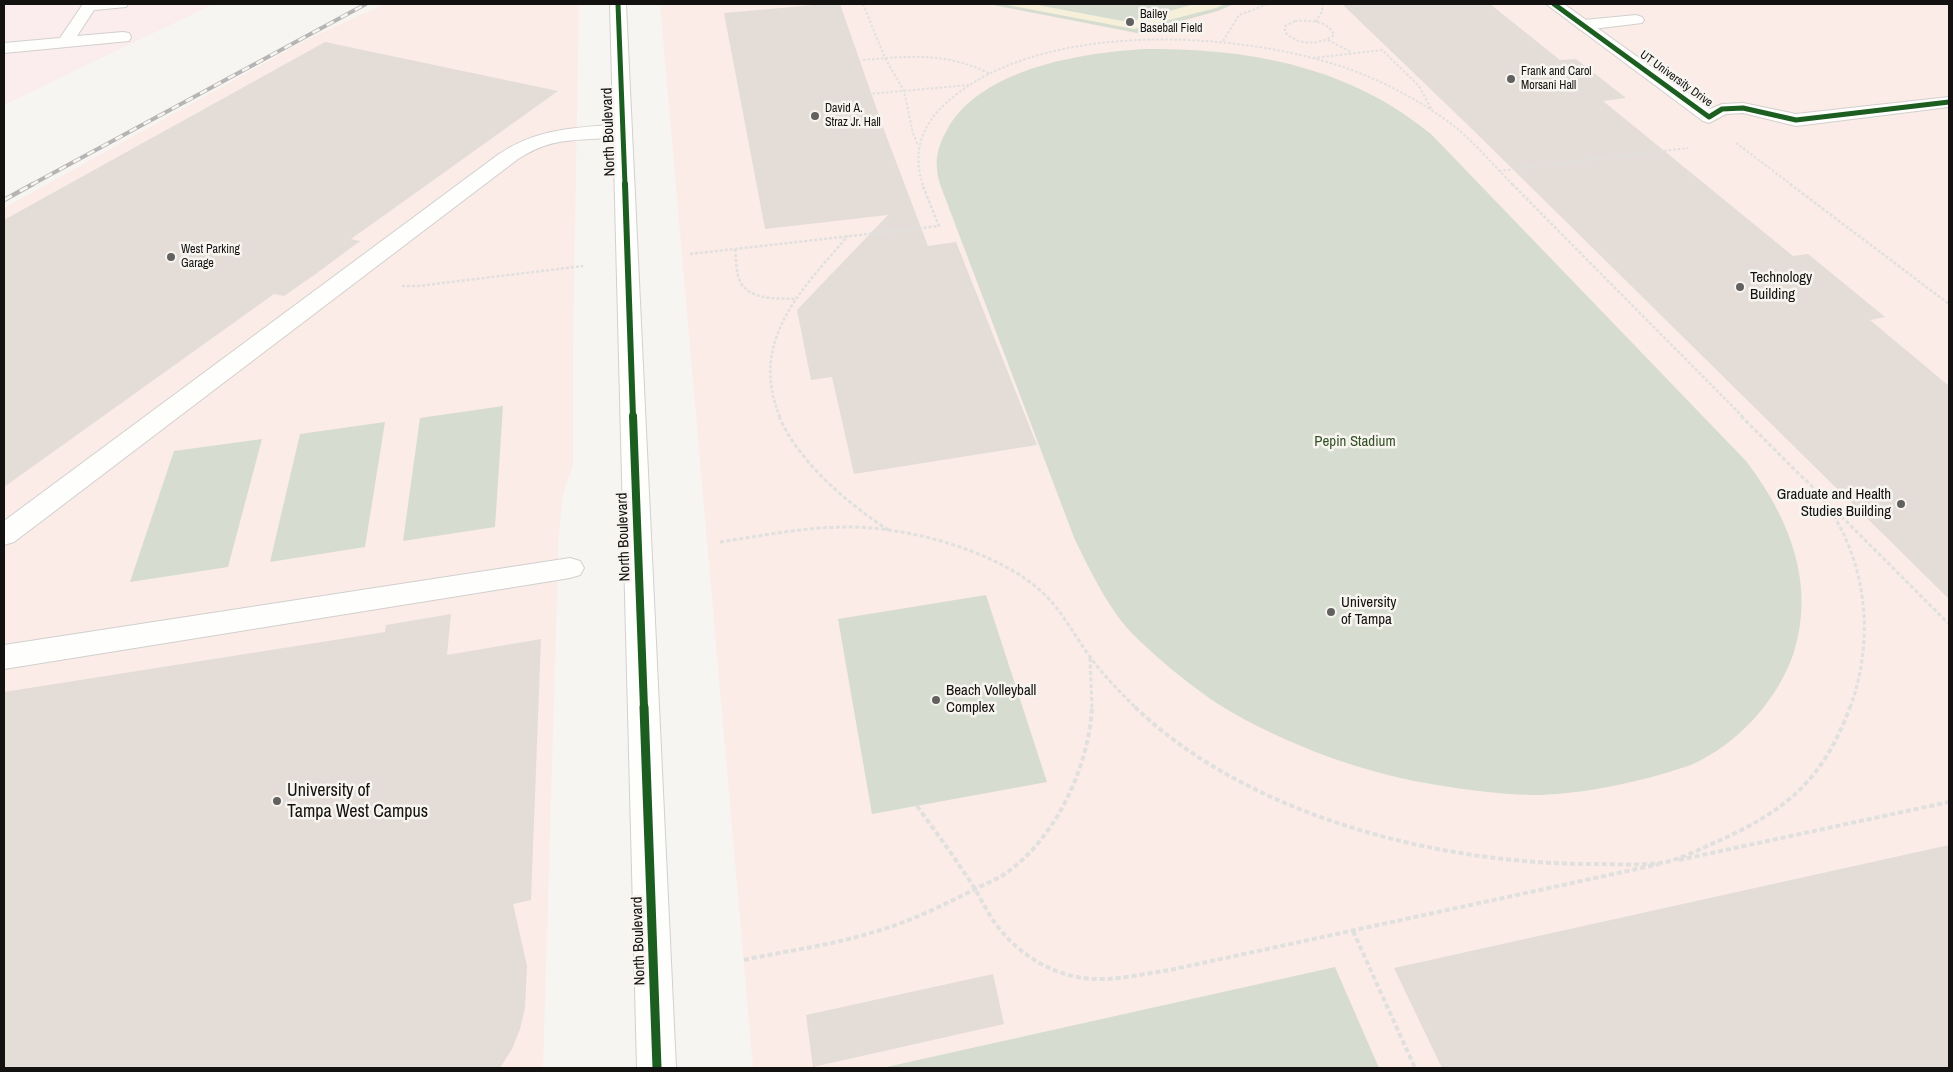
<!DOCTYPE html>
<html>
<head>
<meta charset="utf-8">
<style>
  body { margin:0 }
  #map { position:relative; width:1953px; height:1072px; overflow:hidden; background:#f7f5f2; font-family:"Archivo Narrow",sans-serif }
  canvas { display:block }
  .frame { position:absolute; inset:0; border:5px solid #131210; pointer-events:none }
</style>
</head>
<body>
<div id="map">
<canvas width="1953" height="1072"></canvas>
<div class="frame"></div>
</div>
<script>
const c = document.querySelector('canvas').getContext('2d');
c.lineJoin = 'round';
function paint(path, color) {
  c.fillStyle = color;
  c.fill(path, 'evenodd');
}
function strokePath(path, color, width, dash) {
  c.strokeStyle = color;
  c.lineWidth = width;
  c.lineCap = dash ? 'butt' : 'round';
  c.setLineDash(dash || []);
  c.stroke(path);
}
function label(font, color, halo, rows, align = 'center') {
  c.font = font + ' "Archivo Narrow",sans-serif';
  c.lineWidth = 5;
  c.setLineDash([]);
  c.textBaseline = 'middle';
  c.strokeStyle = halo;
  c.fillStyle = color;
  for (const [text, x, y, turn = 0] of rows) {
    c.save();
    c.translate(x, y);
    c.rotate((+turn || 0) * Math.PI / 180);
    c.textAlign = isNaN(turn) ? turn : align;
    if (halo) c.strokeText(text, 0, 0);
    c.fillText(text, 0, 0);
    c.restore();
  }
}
paint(new Path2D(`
  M4,4H214L4,105Z`), '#fbecee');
paint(new Path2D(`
  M384,4H579L573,348V465L563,494L559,533L543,1068H4V208L306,40Z
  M660,4H1949V1068H753Z`), '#fbece7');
paint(new Path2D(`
  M988,4H1234L1218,11L1137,33Z
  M1144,49C1249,48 1348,66 1431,134L1746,461C1788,516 1816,582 1794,652C1778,700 1738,744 1691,765C1683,768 1674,770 1666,773C1624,785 1575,795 1532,795C1493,794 1452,788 1414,781C1348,767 1281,742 1223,707C1194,689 1150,653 1127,628C1105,602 1090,570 1075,540L941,187C939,181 937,175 937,168C935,155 941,140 948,128C983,68 1081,53 1144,49Z
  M503,406L495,527L403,541L420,418Z
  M385,422L365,547L270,562L300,434Z
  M262,439L228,567L130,582L174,451Z
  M986,595L1047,782L872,814L838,619Z
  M1335,967L1379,1068H882Z`), '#d6ddd0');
paint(new Path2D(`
  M1002,4H1032L1128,22L1195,4H1225L1216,8L1134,29Z`), '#f6f0da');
paint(new Path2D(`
  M825,4H840L884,130L928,246L956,242L1037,445L854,474L832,377L811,380L797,310L888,215L765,229L724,13Z
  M1342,4H1490L1560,60L1576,59L1626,98L1603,101L1793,256L1808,254L1885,317L1870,320L1949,386V599L1471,128Z
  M325,42L558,91L351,239L360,241L317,273L284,296L274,294L4,487V220Z
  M451,614L447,655L541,639L531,900L513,904L527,966L525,1008L520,1029L512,1049L500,1068H4V692L385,632L386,625Z
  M1949,845V1068H1442L1394,968Z
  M993,974L1004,1024L813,1067L806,1015Z`), '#e4ddd7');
const lane = new Path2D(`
  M83,4H128L126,7L94,10L77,36L123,32L129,33L131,37L129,41L4,53V43L60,38Z
  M1636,15L1642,17L1644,20L1642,23L1584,30L1578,28L1576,25L1578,22L1584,20Z
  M623,124L630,126L632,130L630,134C586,145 561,131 518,159L14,542L4,545V521L499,154C540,127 576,128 623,124Z
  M570,558L580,561L584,568L580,575L570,578L4,669V645Z`);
const street = new Path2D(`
  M1546,4H1564L1710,109L1722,104L1743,103L1796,114L1949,97V107L1796,126L1743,113L1726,114L1709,123L1703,121Z`);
const secondary = new Path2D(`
  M610,4H626L676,1068H637Z`);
strokePath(lane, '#d2d0ce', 2);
strokePath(street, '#d2d0ce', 2);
strokePath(secondary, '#d2d0ce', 2);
strokePath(new Path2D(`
  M863,4L885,58L904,91L913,133L918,146
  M1295,21C1309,20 1328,20 1334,35C1321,45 1297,46 1285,32V26Z
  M1316,22L1322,11L1323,4
  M1328,40L1351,52
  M1223,41L1239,15L1268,4
  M1313,58L1382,50L1419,86L1433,112
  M863,60C907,56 949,52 990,74
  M868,94L969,85
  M1736,143L1792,185
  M1499,171L1688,148
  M923,185C912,154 921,126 945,104C1035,21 1228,30 1337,65C1378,78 1420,100 1454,126C1475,143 1494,166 1513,185`), '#e0e0df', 2, [2.5, 2]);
strokePath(new Path2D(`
  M1512,184L1743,417
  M1790,184L1949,304
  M735,249C736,258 736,267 738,276C745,301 775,298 795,299
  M690,254L939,226L922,184
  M402,286H418L583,266
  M780,417C748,341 802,289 848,236`), '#e0e0df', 2.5, [3, 2]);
strokePath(new Path2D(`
  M779,416C798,462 848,504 890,531
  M1741,416C1759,434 1777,452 1795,470C1803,478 1813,486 1819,494C1867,556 1876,636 1850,708
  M1823,498L1949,624
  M720,542C760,536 800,528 841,527C902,525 998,550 1043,593C1062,611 1073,633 1088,654C1102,674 1119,691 1136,708
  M1090,658L1092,708`), '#e0e0df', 3, [4, 2.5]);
strokePath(new Path2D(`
  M1135,707C1248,816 1438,864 1592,864C1616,864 1642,866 1666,862C1683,858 1700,849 1716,842C1786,811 1823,780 1850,707
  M917,806C936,832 954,857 972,884C979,895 985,908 993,920C1013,950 1047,973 1083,978C1112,982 1142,974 1170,970L1660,864
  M1679,860L1949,802
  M1353,931L1415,1068
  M744,960C785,951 827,946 867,934C905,924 940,907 975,889C987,883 999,879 1009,871C1057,835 1089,766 1092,707`), '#e0e0df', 4, [5, 3]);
paint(lane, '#fefefd');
paint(street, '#fefefd');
paint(secondary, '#fefefd');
const railFar1 = new Path2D(`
  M31,185L366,4`);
const rail = new Path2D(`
  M4,200L33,184`);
strokePath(railFar1, '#b6b5b4', 4);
strokePath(rail, '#b6b5b4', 4.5);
strokePath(railFar1, '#f8f5f1', 2.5, [8]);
strokePath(rail, '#f8f5f1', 3, [9]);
strokePath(new Path2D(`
  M618,4L625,185
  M1554,4L1709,117L1722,109L1743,108L1796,120L1949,102`), '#1b5e20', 5);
strokePath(new Path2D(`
  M625,184L633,417`), '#1b5e20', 6);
strokePath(new Path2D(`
  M633,416L644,708`), '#1b5e20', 8);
strokePath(new Path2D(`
  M644,707L657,1068`), '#1b5e20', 9);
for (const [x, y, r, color] of [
  [1130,22,5,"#63615f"],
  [1511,79,5,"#63615f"],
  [815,116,5,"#63615f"],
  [171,257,5,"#63615f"],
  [1740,287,5,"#63615f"],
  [1901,504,5,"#63615f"],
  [1331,612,5,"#63615f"],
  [936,700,5,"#63615f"],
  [277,801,5,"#63615f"]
]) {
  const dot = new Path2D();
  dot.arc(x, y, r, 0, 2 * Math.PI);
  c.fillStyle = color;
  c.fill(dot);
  strokePath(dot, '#f8f5f1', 2);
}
label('12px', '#131210', '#f8f5f1', [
  ["Bailey",1140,15],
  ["Baseball Field",1140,29],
  ["Frank and Carol",1521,72],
  ["Morsani Hall",1521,86],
  ["David A.",825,109],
  ["Straz Jr. Hall",825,123],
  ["West Parking",181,250],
  ["Garage",181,264]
], 'left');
label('12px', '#131210', '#f8f5f1', [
  ["UT University Drive",1676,79,36]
]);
label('15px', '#131210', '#f8f5f1', [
  ["North Boulevard",609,132,-92],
  ["North Boulevard",624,537,-92],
  ["North Boulevard",639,941,-92]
]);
label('15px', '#131210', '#f8f5f1', [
  ["Technology",1750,278],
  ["Building",1750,295],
  ["Graduate and Health",1891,495,"right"],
  ["Studies Building",1891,512,"right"],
  ["University",1341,603],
  ["of Tampa",1341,620],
  ["Beach Volleyball",946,691],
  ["Complex",946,708]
], 'left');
label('15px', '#345226', '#f8f5f1', [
  ["Pepin Stadium",1355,442]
]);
label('18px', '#131210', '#f8f5f1', [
  ["University of",287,791],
  ["Tampa West Campus",287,812]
], 'left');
</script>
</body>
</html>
